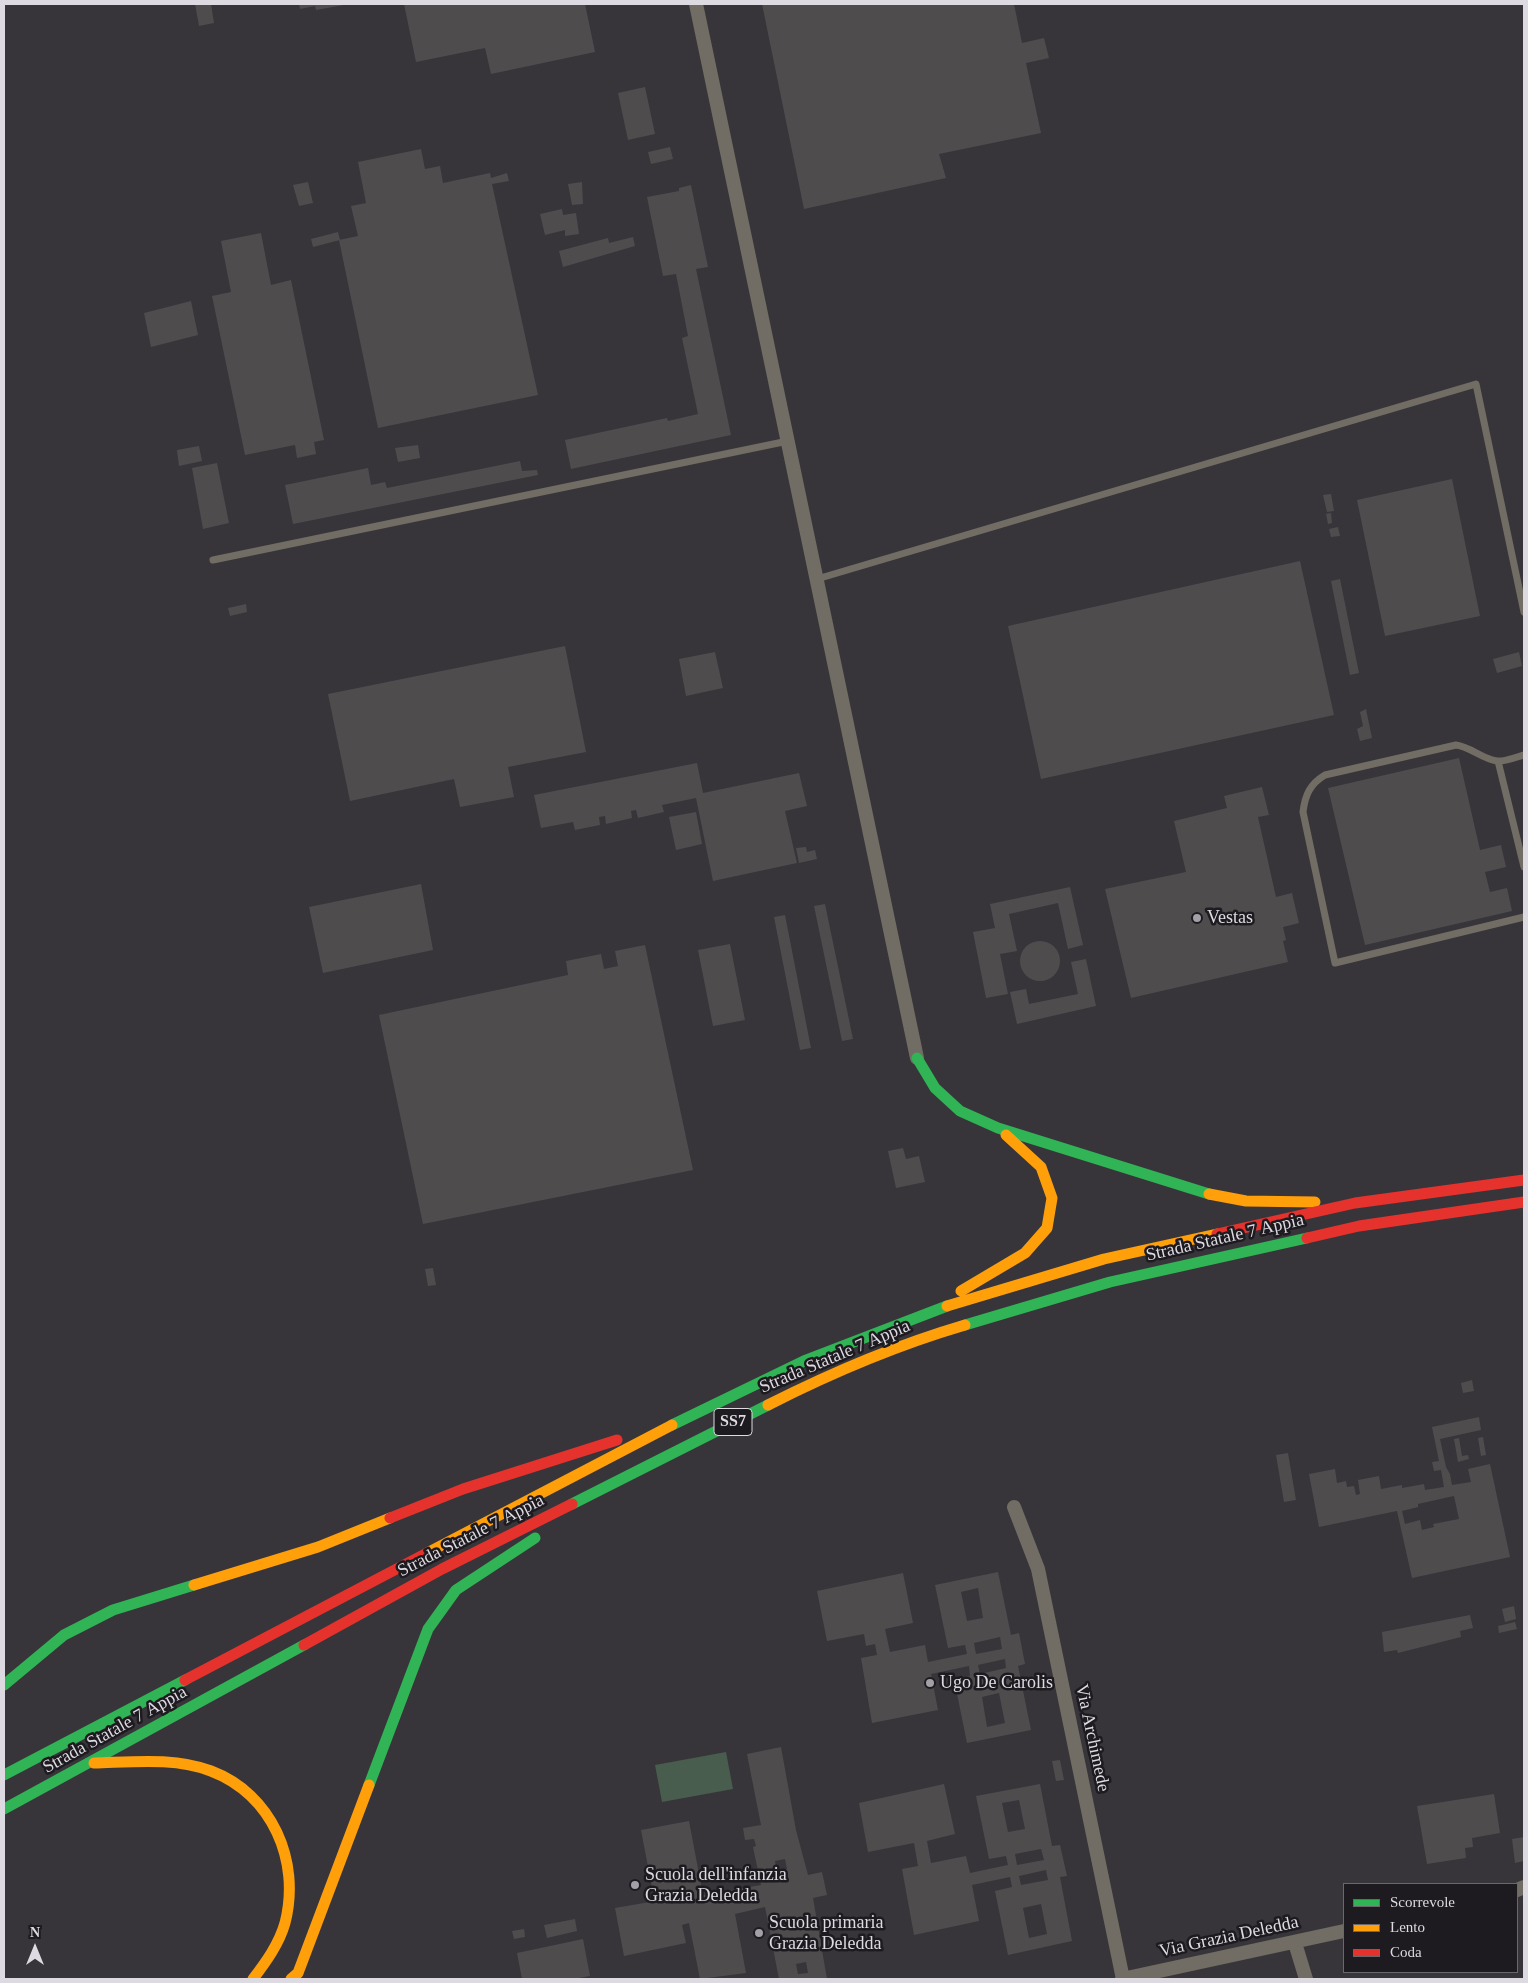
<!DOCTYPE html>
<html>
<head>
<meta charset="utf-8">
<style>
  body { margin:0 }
  #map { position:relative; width:1528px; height:1983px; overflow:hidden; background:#37353a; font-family:"Times New Roman",serif }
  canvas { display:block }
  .frame { position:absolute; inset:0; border:5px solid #dddae1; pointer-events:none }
  .legend { position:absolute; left:1343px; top:1883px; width:175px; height:90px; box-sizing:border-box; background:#1d1b20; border:1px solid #6a676d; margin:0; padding:6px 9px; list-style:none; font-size:15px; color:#dddae1 }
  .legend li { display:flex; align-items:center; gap:10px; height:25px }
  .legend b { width:25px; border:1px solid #6a676d }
  .north { position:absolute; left:10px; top:1923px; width:50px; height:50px; -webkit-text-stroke:4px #1d1b20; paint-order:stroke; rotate:0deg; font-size:14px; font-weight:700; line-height:20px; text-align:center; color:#dddae1 }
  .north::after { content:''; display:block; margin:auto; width:18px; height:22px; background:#dddae1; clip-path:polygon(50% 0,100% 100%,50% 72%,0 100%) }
</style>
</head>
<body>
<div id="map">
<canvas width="1528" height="1983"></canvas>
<div class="frame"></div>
<ul class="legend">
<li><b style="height:6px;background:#30b455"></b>Scorrevole</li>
<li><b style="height:6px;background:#ff9f0a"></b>Lento</li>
<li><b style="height:6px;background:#e5322d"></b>Coda</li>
</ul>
<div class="north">N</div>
</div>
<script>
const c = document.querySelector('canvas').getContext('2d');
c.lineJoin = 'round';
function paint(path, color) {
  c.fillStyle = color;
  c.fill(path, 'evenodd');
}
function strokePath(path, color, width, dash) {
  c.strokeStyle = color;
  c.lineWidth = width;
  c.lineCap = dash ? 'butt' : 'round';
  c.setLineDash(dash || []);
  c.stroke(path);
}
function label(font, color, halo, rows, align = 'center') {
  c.font = font + ' "Times New Roman",serif';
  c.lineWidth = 5;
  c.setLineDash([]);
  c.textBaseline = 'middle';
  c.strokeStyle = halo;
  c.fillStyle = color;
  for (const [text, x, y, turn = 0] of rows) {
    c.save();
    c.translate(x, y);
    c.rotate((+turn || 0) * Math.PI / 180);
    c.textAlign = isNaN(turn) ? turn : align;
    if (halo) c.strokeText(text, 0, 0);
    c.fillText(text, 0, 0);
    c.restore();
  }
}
paint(new Path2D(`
  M726,1752L733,1789L662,1802L655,1765Z`), '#485d4d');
paint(new Path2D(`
  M195,4H211L214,23L199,26Z
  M299,4H344V5L316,10L315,6L300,9Z
  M404,4H585L595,52L491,74L485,48L416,62Z
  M762,4H1014L1022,43L1044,38L1049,58L1026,63L1041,133L939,154L946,178L804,209Z
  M645,87L655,134L628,140L618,93Z
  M670,147L673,159L651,164L648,152Z
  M421,149L425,169L440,166L443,183L490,173L491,178L507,173L509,181L492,184L538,395L378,428L339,240L358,236L351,206L366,203L358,162Z
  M308,182L313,203L299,206L293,185Z
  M582,182L583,204L572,205L568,184Z
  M691,185L708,267L696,269L731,435L571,469L565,440L667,418L668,421L698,414L682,338L688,336L676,274L663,276L647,197L679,191V188Z
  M562,209L563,215L576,213L579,234L565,236V230L545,235L540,214Z
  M338,232L340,240L313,247L311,239Z
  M261,233L271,285L291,280L324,440L314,442L316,454L297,458L295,445L245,455L212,296L231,292L221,241Z
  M633,237L635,246L563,267L559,251L608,238L609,243Z
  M191,301L198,335L151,347L144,313Z
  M418,445L420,458L398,462L395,448Z
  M199,446L202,461L179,466L177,450Z
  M520,461L522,471L537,470L538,475L293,524L285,485L368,468L371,485L385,482L387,488Z
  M217,463L229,523L203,529L192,468Z
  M1452,479L1480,616L1385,636L1357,500Z
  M1331,494L1334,511L1327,512L1323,495Z
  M1331,513L1332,523L1328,524L1326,514Z
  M1338,527L1340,536L1331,537L1329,529Z
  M1300,561L1334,715L1041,779L1008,626Z
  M1340,579L1359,673L1350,675L1331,581Z
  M246,604L247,612L230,616L228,608Z
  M565,646L586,752L508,767L514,797L460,807L454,779L350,801L328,694Z
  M715,652L723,688L686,696L679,659Z
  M1519,652L1522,666L1497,673L1493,659Z
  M1366,709L1372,738L1360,741L1357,729L1363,726L1360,712Z
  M1459,758L1480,850L1501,845L1506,867L1485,872L1490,892L1507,888L1512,911L1365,945L1328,788Z
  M697,763L703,793L799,773L807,806L785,811L797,863L713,881L696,798L662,805L664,812L638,818L636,810L631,811L632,818L606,824L605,816L599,817L600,825L575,830L573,822L541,828L534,795Z
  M1262,787L1269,815L1258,817L1276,897L1292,893L1299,923L1283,927L1286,940L1283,941L1288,962L1131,998L1105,889L1186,872L1174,821L1227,808L1224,796Z
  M696,812L702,844L676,850L669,817Z
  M806,847L807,852L815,850L817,859L799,863L796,848Z
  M421,884L433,950L323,973L309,907Z
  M1070,887L1083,945L1068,949L1058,903L1009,914L1017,951L1000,954L1008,994L986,998L973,932L995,928L990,904Z
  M825,904L853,1039L842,1041L814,906Z
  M785,915L811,1048L800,1050L774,917Z
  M1020 961a20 20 0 1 1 40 0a20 20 0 1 1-40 0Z
  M730,944L745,1020L713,1026L698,950Z
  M645,945L693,1170L423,1224L379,1015L568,975L566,961L601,954L604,969L618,966L615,951Z
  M1086,959L1096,1006L1017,1024L1010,992L1026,989L1029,1004L1078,994L1071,962Z
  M903,1148L906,1159L919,1156L925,1182L896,1188L888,1151Z
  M433,1268L436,1285L428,1286L425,1269Z
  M1472,1380L1474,1391L1463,1393L1461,1383Z
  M1479,1417L1481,1430L1440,1439L1446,1467L1450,1474L1452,1485L1471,1482L1468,1469L1490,1464L1510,1557L1412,1578L1397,1511L1319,1527L1309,1474L1335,1469L1337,1483L1346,1481L1347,1487L1354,1486L1356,1495L1360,1494L1358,1480L1379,1476L1381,1489L1402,1485V1488L1424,1484L1425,1490L1444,1487L1441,1470L1434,1471L1432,1462L1439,1461L1432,1427ZM1454,1496L1459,1519L1433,1524L1434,1527L1422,1530L1420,1520L1405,1524L1402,1511L1418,1507V1504Z
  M1483,1437L1486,1455L1481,1456L1478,1438Z
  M1459,1438L1462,1456L1468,1455L1469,1459L1458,1462L1454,1439Z
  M1288,1453L1296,1500L1284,1502L1276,1455Z
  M998,1572L1011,1635L1019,1633L1025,1664L1018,1666L1031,1730L967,1743L954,1679L970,1676L969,1666L931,1674L938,1710L872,1723L861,1658L877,1655L875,1644L866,1646L864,1634L827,1641L817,1591L903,1573L913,1623L885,1629L890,1652L925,1645L928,1662L967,1654L965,1645L948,1648L935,1585ZM978,1588L983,1618L967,1621L961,1592ZM1000,1637L1002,1649L976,1654L974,1643ZM1005,1659L1006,1668L980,1674L978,1665ZM999,1693L1005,1723L987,1727L982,1697Z
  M1514,1606L1516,1619L1505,1622L1502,1609Z
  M1470,1615L1473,1628L1460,1631L1461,1637L1398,1653L1397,1650L1384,1652L1382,1632Z
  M1515,1622L1517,1629L1499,1633L1498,1626Z
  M781,1747L796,1830L808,1875L822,1872L827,1895L813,1898L827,1979H779L765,1907L735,1914L746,1973L700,1979L689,1923L682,1925L686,1943L624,1956L615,1908L673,1898L670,1890L653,1893L641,1830L689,1821L703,1895L761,1885L753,1847L756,1846L754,1839L745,1840L743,1828L761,1825L747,1754ZM785,1859L787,1869L777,1872L775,1861ZM806,1962L808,1973L798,1974L796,1964Z
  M1060,1760L1064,1780L1056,1781L1052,1761Z
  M944,1784L955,1834L927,1841L931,1863L966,1856L970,1873L1008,1865L1006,1856L989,1859L976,1796L1040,1784L1052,1846L1060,1845L1067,1876L1060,1877L1072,1941L1008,1955L995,1891L1012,1887L1010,1877L972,1885L979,1921L914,1935L902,1869L918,1866L914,1843L868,1852L859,1803ZM1019,1800L1025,1829L1008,1832L1002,1803ZM1041,1849L1044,1860L1017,1865L1015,1854ZM1046,1870L1048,1880L1021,1885L1019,1876ZM1041,1904L1047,1934L1029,1938L1023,1908Z
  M1494,1794L1500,1833L1472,1838L1473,1847L1465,1848L1466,1858L1427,1864L1417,1806Z
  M1524,1837V1861L1515,1863L1512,1839Z
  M575,1919L577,1931L547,1938L544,1925Z
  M524,1929L525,1937L514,1939L512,1931Z
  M583,1939L590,1976L574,1979H522L517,1953Z`), '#4f4c4e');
strokePath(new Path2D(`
  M213,560L788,441
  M817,579L1476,384L1524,612
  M1524,755C1516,757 1505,762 1497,761C1482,759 1471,747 1456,745L1325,775C1310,784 1305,795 1303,812L1335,963L1524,917
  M1498,761L1524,867`), '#716d64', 7);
strokePath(new Path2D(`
  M696,4L917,1058
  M1014,1507L1038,1569L1123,1979
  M1517,1890L1524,1887
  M1295,1943L1306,1979
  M1122,1979L1344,1931`), '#716d64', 14);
strokePath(new Path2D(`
  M917,1058L935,1088L960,1111L998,1128L1209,1194
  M965,1325L1110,1282L1307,1238
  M672,1425L804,1361L947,1306
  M572,1504L768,1405
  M4,1685L64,1635L113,1610L194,1585
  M4,1775L185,1680
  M369,1785L428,1629L456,1590L535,1538
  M4,1809L304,1645`), '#30b455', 11);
strokePath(new Path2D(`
  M1209,1194L1246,1201L1315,1202
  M961,1291L1025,1253L1047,1228L1052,1198L1041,1167L1006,1135
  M947,1306L1104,1259L1217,1234
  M768,1405C831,1373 897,1345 965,1325
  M427,1553L672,1425
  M194,1585L318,1547L390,1518
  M94,1763C132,1762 175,1757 211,1771C272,1794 301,1861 285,1923C279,1944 266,1962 253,1979
  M291,1979L298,1973L369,1785`), '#ff9f0a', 11);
strokePath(new Path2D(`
  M1217,1234L1355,1203L1524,1180
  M1307,1238L1359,1226L1524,1202
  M390,1518L463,1489L617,1440
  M304,1645L442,1569L572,1504
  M185,1680L427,1553`), '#e5322d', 11);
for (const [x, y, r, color] of [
  [1197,918,5,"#a3a0a7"],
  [930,1683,5,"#a3a0a7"],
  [635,1885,5,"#a3a0a7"],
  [759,1933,5,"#a3a0a7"]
]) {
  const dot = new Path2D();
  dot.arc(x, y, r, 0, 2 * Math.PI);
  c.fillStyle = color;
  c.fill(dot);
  strokePath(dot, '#1d1b20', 2);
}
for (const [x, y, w] of [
  [733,1422,38]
]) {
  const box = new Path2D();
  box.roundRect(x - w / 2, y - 13.5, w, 27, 4);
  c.fillStyle = '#1d1b20';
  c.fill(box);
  strokePath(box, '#dddae1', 1);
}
label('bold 16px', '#dddae1', null, [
  ["SS7",733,1422]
]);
label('18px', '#dddae1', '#1d1b20', [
  ["Vestas",1207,918],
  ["Ugo De Carolis",940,1683],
  ["Scuola dell'infanzia",645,1875],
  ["Grazia Deledda",645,1896],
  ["Scuola primaria",769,1923],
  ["Grazia Deledda",769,1944]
], 'left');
label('18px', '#dddae1', '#1d1b20', [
  ["Strada Statale 7 Appia",1225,1238,-13],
  ["Strada Statale 7 Appia",835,1357,-23],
  ["Strada Statale 7 Appia",471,1536,-27],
  ["Strada Statale 7 Appia",115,1730,-29],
  ["Via Archimede",1092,1738,78],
  ["Via Grazia Deledda",1229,1937,-12]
]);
</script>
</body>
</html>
